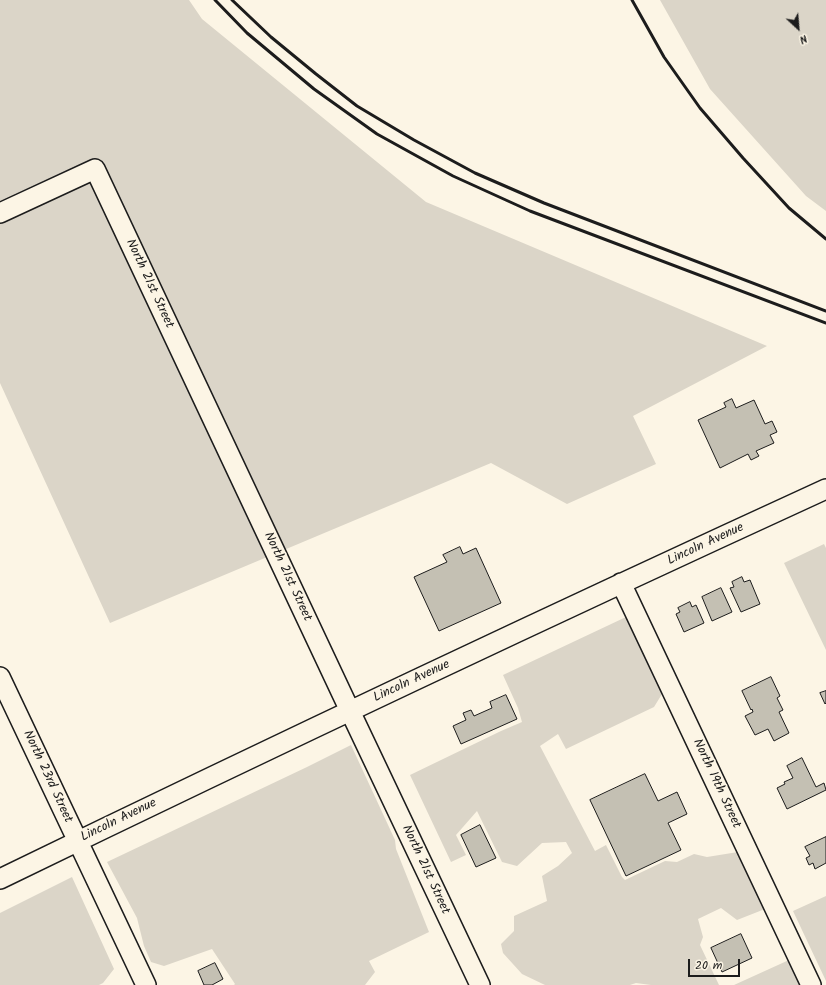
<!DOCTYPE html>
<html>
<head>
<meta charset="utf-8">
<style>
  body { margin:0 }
  #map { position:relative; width:826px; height:985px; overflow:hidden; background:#fcf5e5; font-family:Kalam,sans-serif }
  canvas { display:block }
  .north { position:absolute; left:778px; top:8px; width:40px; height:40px; -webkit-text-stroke:3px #fcf5e5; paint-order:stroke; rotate:154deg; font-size:11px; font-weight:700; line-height:16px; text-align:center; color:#1c1c1c }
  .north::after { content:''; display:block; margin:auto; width:14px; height:18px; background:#1c1c1c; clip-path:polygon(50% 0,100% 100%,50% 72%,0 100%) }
  .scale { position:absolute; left:688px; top:959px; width:52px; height:18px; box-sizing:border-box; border:2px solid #1c1c1c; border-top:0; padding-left:5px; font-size:12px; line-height:14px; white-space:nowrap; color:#1c1c1c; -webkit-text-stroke:3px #fcf5e5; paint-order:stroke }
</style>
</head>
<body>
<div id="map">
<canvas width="826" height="985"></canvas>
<div class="north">N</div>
<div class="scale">20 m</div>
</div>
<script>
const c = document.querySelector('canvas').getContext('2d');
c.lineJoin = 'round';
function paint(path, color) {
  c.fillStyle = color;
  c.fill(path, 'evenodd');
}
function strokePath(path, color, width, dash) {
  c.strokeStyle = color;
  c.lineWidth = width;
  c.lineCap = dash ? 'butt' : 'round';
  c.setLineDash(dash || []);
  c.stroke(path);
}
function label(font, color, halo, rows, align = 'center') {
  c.font = font + ' Kalam,sans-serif';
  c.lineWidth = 3;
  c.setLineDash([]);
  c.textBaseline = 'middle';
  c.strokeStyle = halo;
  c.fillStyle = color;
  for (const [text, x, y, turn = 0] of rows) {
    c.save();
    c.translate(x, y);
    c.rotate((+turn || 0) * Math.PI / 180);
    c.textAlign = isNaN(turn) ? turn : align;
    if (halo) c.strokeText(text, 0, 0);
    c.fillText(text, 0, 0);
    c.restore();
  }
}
paint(new Path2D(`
  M0,0H189L202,19L426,202L767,346L633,416L656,464L567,504L491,463L110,623L0,383Z
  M660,0H826V211L806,196L710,89Z
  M824,544L826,548V650L784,563Z
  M626,617L662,694L654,707L566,749L558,734L540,746L595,851L606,845L622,877L625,880L665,861L677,862L694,854L707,857L738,852L765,909L737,920L721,908L698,919L703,937L700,945L719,985H651L636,983L630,985H545L522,974L503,953L501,944L514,931V916L547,901L542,876L558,866L572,853L566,842L542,843L517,866L502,862L477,811L456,835L466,855L451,862L410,775L501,731L522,722L518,708L503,675Z
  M351,745L395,840L396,849L429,932L369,961L375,972L365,985H234L235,984L212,949L164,966L151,962L144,946L137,918L107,862L307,767Z
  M72,877L114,969L103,983L99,985H0V913Z
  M826,896V981L793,911Z
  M789,960L801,985H734Z`), '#dbd5c8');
const building = new Path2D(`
  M732,399L736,408L754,400L765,424L772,421L777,432L770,435L774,443L756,451L759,456L751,460L748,454L720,468L698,420L726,407L724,403Z
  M460,547L463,554L476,548L501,603L439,631L414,577L447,562L443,555Z
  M742,577L744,582L750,580L760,604L741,612L730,588L734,587L732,582Z
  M721,588L732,612L712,621L702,597Z
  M690,602L692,607L696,605L704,623L684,632L676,614L680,612L678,608Z
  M771,677L780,696L777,698L783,710L779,712L789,733L774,741L768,729L755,735L745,716L753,712L752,709L751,710L742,691Z
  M826,691V703L825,704L820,693Z
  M506,695L517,719L461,744L453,726L466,720L463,713L471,710L474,716L492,708L490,702Z
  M802,758L816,787L824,783L826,790L787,809L777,788L785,784L784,782L793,778L787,766Z
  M645,774L658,801L677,792L687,814L668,823L681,850L626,876L590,800Z
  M480,825L496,858L476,867L461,835Z
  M826,837V863L815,869L813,863L809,865L806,858L810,856L805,847Z
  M741,934L752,958L722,972L711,948Z
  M215,963L223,979L212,985H204L198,971Z`);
paint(building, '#c4c0b3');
strokePath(building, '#1c1c1c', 1);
const minor = new Path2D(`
  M0,213L95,169L350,711L480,985
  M621,583L811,985
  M0,677L146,985
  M0,879C274,746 549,616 826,489`);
strokePath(minor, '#1c1c1c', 22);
strokePath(minor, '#fcf5e5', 19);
strokePath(new Path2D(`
  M215,0L247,33L314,89L377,134L453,176L530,211L826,323
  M232,0L271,37L316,74L357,106L414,140L475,173L544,203L826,311
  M632,0L664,57L700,108L743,158L789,208L826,239`), '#1c1c1c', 3);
label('13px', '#1c1c1c', '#fcf5e5', [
  ["North 21st Street",149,284,65],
  ["Lincoln Avenue",706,545,-25],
  ["North 21st Street",287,577,65],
  ["Lincoln Avenue",412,682,-25],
  ["North 23rd Street",47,777,65],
  ["North 19th Street",716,784,65],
  ["Lincoln Avenue",119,821,-26],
  ["North 21st Street",425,870,65]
]);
</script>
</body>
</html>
